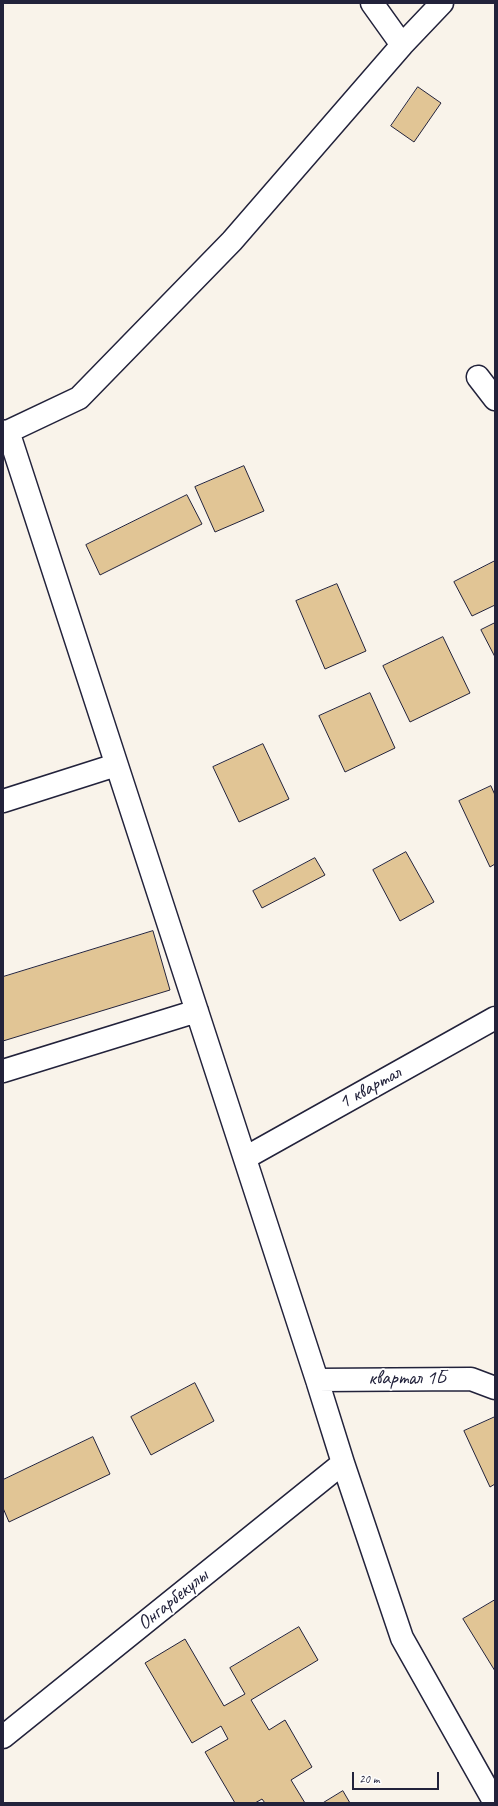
<!DOCTYPE html>
<html>
<head>
<meta charset="utf-8">
<style>
  body { margin:0 }
  #map { position:relative; width:498px; height:1806px; overflow:hidden; background:#f9f3ea; font-family:Caveat,sans-serif }
  canvas { display:block }
  .frame { position:absolute; inset:0; border:4px solid #22223b; pointer-events:none }
  .scale { position:absolute; left:352px; top:1772px; width:87px; height:18px; box-sizing:border-box; border:2px solid #22223b; border-top:0; padding-left:5px; font-size:12px; line-height:14px; white-space:nowrap; color:#22223b; -webkit-text-stroke:3px #fff; paint-order:stroke }
</style>
</head>
<body>
<div id="map">
<canvas width="498" height="1806"></canvas>
<div class="frame"></div>
<div class="scale">20 m</div>
</div>
<script>
const c = document.querySelector('canvas').getContext('2d');
c.lineJoin = 'round';
function paint(path, color) {
  c.fillStyle = color;
  c.fill(path, 'evenodd');
}
function strokePath(path, color, width, dash) {
  c.strokeStyle = color;
  c.lineWidth = width;
  c.lineCap = dash ? 'butt' : 'round';
  c.setLineDash(dash || []);
  c.stroke(path);
}
function label(font, color, halo, rows, align = 'center') {
  c.font = font + ' Caveat,sans-serif';
  c.lineWidth = 3.5;
  c.setLineDash([]);
  c.textBaseline = 'middle';
  c.strokeStyle = halo;
  c.fillStyle = color;
  for (const [text, x, y, turn = 0] of rows) {
    c.save();
    c.translate(x, y);
    c.rotate((+turn || 0) * Math.PI / 180);
    c.textAlign = isNaN(turn) ? turn : align;
    if (halo) c.strokeText(text, 0, 0);
    c.fillText(text, 0, 0);
    c.restore();
  }
}
const building = new Path2D(`
  M418,87L441,103L414,142L391,126Z
  M244,466L264,511L215,532L195,487Z
  M187,495L202,524L100,575L86,545Z
  M495,561V605L472,616L454,582Z
  M337,584L366,651L325,669L296,601Z
  M495,623V657L481,630Z
  M443,637L470,693L410,722L383,666Z
  M370,693L395,748L345,772L319,716Z
  M263,744L289,799L239,822L213,767Z
  M491,786L495,795V864L490,867L459,801Z
  M406,852L434,902L400,921L373,870Z
  M315,858L325,875L262,908L253,891Z
  M153,931L170,990L3,1041V977Z
  M195,1383L214,1421L151,1455L131,1417Z
  M495,1417V1484L490,1487L464,1431Z
  M93,1437L110,1474L9,1522L3,1508V1480Z
  M495,1600V1671L463,1619Z
  M299,1627L318,1660L251,1700L269,1730L285,1720L312,1767L291,1780L305,1803H265L262,1799L255,1803H235L205,1752L228,1739L221,1726L192,1743L145,1663L185,1639L224,1706L245,1694L230,1668Z
  M343,1791L350,1803H323Z`);
paint(building, '#e1c595');
strokePath(building, '#22223b', 1);
const minor = new Path2D(`
  M372,3L402,45
  M478,377L495,399
  M8,431L317,1380L343,1463L402,1638L495,1803
  M3,434L79,398L232,241L402,45L442,3
  M3,801L116,765
  M3,1071L197,1011
  M245,1158L495,1018
  M317,1380L471,1379L495,1388
  M3,1737L343,1463`);
strokePath(minor, '#22223b', 25);
strokePath(minor, '#fff', 22);
label('20px', '#22223b', '#fff', [
  ["1 квартал",370,1088,-29],
  ["квартал 1Б",407,1379],
  ["Онгарбекулы",173,1600,-39]
]);
</script>
</body>
</html>
